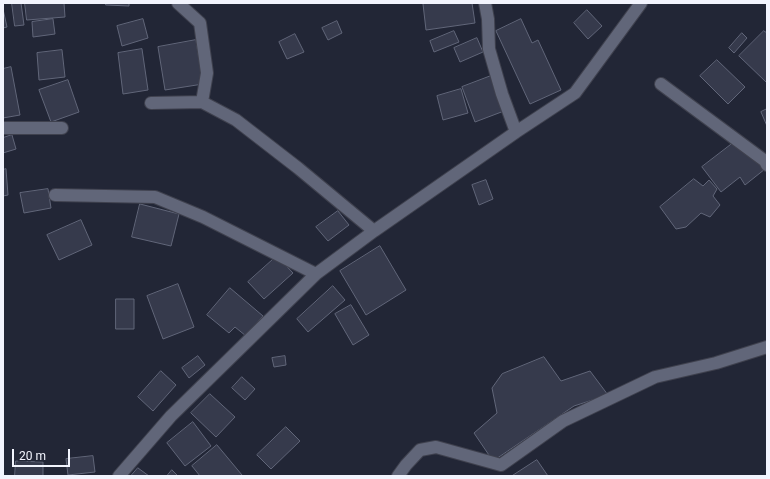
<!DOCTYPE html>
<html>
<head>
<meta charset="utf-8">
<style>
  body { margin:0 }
  #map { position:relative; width:770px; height:479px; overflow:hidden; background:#222636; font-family:Roboto,sans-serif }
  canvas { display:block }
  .frame { position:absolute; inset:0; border:4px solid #f2f4fd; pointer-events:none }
  .scale { position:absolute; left:12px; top:449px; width:58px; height:18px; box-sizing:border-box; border:2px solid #f2f4fd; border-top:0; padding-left:5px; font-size:12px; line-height:14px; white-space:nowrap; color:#f2f4fd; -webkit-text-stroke:3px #222636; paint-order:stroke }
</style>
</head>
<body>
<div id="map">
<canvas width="770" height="479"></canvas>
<div class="frame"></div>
<div class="scale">20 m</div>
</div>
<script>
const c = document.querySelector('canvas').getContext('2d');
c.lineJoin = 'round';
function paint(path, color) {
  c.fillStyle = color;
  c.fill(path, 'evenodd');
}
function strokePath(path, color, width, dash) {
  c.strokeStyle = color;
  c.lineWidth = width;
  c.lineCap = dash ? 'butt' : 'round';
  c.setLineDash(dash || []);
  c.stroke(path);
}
const building = new Path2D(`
  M12,3H21L24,25L15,26Z
  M25,3H64L65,17L27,20Z
  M106,3H129V6L106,5Z
  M433,3H472L475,23L426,30L423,4Z
  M3,9L7,27L3,28Z
  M587,10L602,26L588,39L574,23Z
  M53,19L55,34L33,37L32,22Z
  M143,19L148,38L122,46L117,26Z
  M521,19L532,43L538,40L561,90L530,104L496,31Z
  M337,21L342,33L328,40L322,28Z
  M454,31L459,42L434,52L430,41Z
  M764,31L767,33V81L766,82L739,56Z
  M742,33L747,38L734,53L729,48Z
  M295,34L304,52L287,59L279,42Z
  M477,38L483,52L460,62L454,48Z
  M196,40L203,84L165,90L158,47Z
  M142,49L148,90L123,94L118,53Z
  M62,50L65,77L39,80L37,53Z
  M717,60L745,87L728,104L700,76Z
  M11,67L20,115L3,118V69Z
  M491,76L504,111L475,122L462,87Z
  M68,80L79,112L51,122L39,90Z
  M461,89L468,113L443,120L437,96Z
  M767,109V126L761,112Z
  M12,135L16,149L3,153V138Z
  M741,137L765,169L745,185L740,177L721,192L702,167Z
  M6,169L8,195L3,196V170Z
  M694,179L703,186L709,180L717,189L713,196L720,205L710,217L701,213L686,227L676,229L660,207Z
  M486,180L493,199L479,205L472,185Z
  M48,189L51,208L24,213L20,193Z
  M140,204L179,214L171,246L132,237Z
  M338,211L349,225L328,241L316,227Z
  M81,220L92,245L59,260L47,235Z
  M380,246L406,290L366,315L340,271Z
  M277,256L293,273L264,299L248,282Z
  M178,284L194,327L163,339L147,296Z
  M333,286L345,300L308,332L297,319Z
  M230,288L263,316L246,336L235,327L229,333L207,315Z
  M116,299H134V329H116Z
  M351,305L369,335L353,345L335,314Z
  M198,356L205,365L189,378L182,368Z
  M285,356L286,365L274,367L272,358Z
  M544,357L561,381L590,371L608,395L574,406L493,461L474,433L497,413L492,388L502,374Z
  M161,371L176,385L153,411L138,397Z
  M242,377L255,389L245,400L232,388Z
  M210,394L235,417L216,437L191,413Z
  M193,422L211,446L185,466L167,443Z
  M286,427L300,441L271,469L257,455Z
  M217,445L242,475L241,476H200L192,466Z
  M93,456L95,472L68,475L66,459Z
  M537,460L548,476H512Z
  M16,461L43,462V476H15Z
  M138,468L149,476H131Z
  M172,470L178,476H167Z`);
paint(building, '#363a4c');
strokePath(building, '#616679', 1);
const minor = new Path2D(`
  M178,3L200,23L207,73L202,102
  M661,84L765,161L767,165
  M151,103L202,102L236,120L298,168L374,231
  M3,128H62
  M516,132L575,93L641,3
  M55,195L155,197L203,217L316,274
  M119,476L171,416L316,274L374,231L516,132L502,94L489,49L488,19L485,3
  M398,476L406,465L420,450L436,447L501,465L563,421L655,377L716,363L767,347`);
strokePath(minor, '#3f414e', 14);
strokePath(minor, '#616679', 12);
</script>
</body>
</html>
